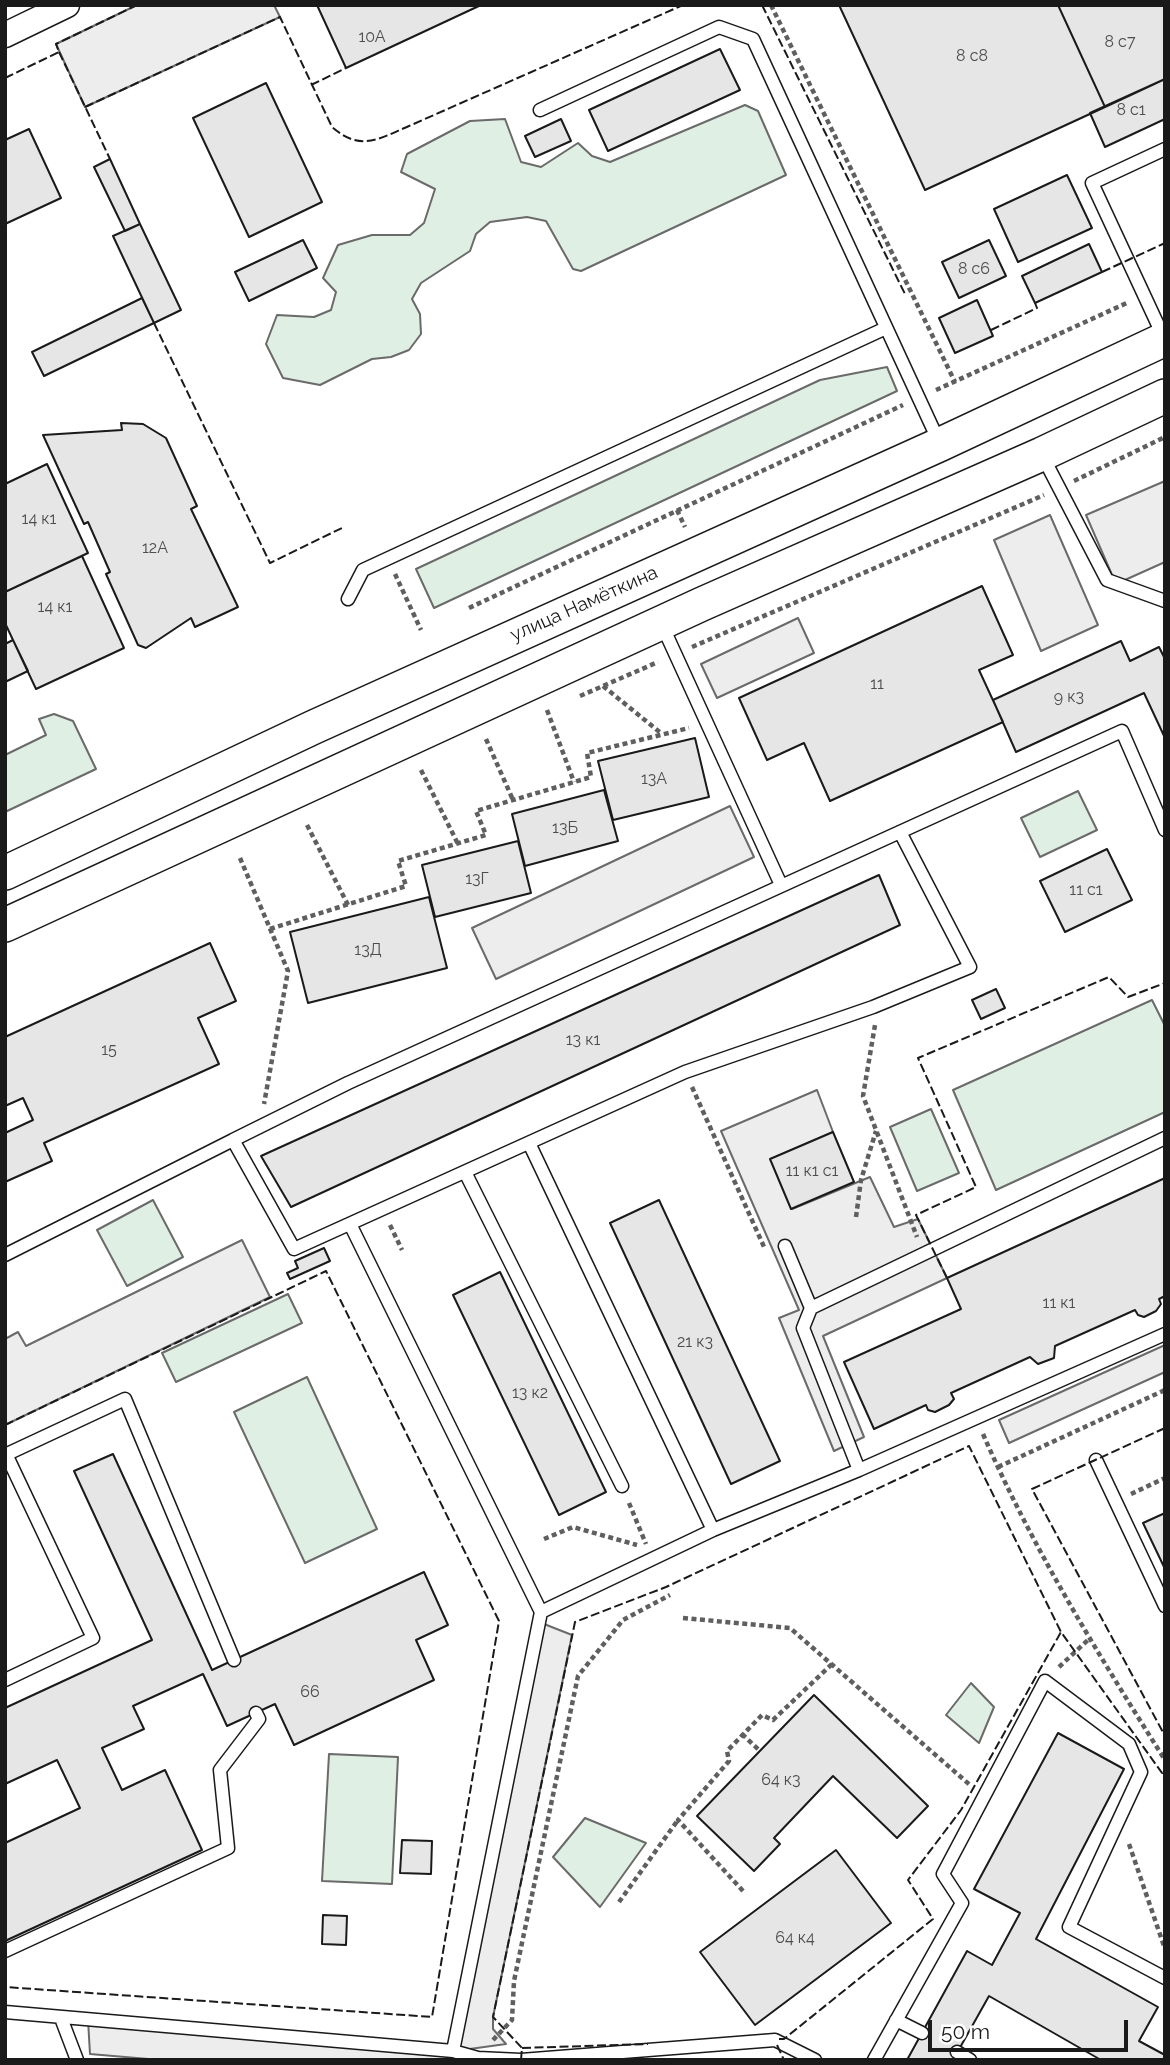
<!DOCTYPE html>
<html>
<head>
<meta charset="utf-8">
<style>
  body { margin:0 }
  #map { position:relative; width:1170px; height:2065px; overflow:hidden; background:#fff; font-family:Raleway,sans-serif }
  canvas { display:block }
  .frame { position:absolute; inset:0; border:7px solid #1a1a1a; pointer-events:none }
  .scale { position:absolute; left:928px; top:2020px; width:200px; height:32px; box-sizing:border-box; border:4px solid #1a1a1a; border-top:0; padding-left:9px; font-size:21px; line-height:24px; white-space:nowrap; color:#1a1a1a; -webkit-text-stroke:5px #fff; paint-order:stroke }
</style>
</head>
<body>
<div id="map">
<canvas width="1170" height="2065"></canvas>
<div class="frame"></div>
<div class="scale">50 m</div>
</div>
<script>
const c = document.querySelector('canvas').getContext('2d');
c.lineJoin = 'round';
function paint(path, color) {
  c.fillStyle = color;
  c.fill(path, 'evenodd');
}
function strokePath(path, color, width, dash) {
  c.strokeStyle = color;
  c.lineWidth = width;
  c.lineCap = dash ? 'butt' : 'round';
  c.setLineDash(dash || []);
  c.stroke(path);
}
function label(font, color, halo, rows, align = 'center') {
  c.font = font + ' Raleway,sans-serif';
  c.lineWidth = 5;
  c.setLineDash([]);
  c.textBaseline = 'middle';
  c.strokeStyle = halo;
  c.fillStyle = color;
  for (const [text, x, y, turn = 0] of rows) {
    c.save();
    c.translate(x, y);
    c.rotate((+turn || 0) * Math.PI / 180);
    c.textAlign = isNaN(turn) ? turn : align;
    if (halo) c.strokeText(text, 0, 0);
    c.fillText(text, 0, 0);
    c.restore();
  }
}
const green = new Path2D(`
  M745,105L758,111L786,175L581,271L573,269L546,221L527,217L490,222L476,234L470,251L421,283L412,299L420,314L421,334L409,350L391,357L372,359L320,385L283,378L266,344L277,315L314,317L331,310L336,292L323,278L338,245L372,235H410L424,223L435,189L401,172L407,154L470,121L505,119L521,162L541,167L578,143L592,156L610,162Z
  M887,367L897,391L434,608L416,569L820,380Z
  M54,714L73,721L96,769L5,812V755L46,735L39,719Z
  M1078,791L1097,830L1040,857L1021,818Z
  M1152,1000L1165,1026V1112L996,1190L953,1090Z
  M931,1109L959,1173L917,1191L890,1127Z
  M153,1200L183,1257L127,1286L97,1230Z
  M288,1294L302,1323L176,1382L162,1353Z
  M307,1377L377,1529L305,1563L234,1412Z
  M971,1683L994,1707L979,1743L946,1715Z
  M329,1754L398,1757L392,1884L322,1881Z
  M585,1818L646,1843L600,1907L553,1857Z`);
paint(green, '#e0efe3');
strokePath(green, '#6a6a6a', 2);
const parking = new Path2D(`
  M137,5H274L280,17L85,107L56,44Z
  M1165,481V562L1116,584L1086,515Z
  M1050,515L1098,625L1041,651L994,540Z
  M798,618L814,653L717,698L701,664Z
  M730,806L754,857L496,979L472,928Z
  M817,1090L833,1132L771,1159L792,1209L870,1177L894,1227L918,1219L947,1278L823,1336L864,1437L834,1451L779,1318L799,1310L721,1131Z
  M242,1240L270,1297L5,1425V1339L18,1332L26,1346Z
  M1165,1345V1372L1009,1443L999,1420Z
  M539,1622L572,1635L493,2017V2029L506,2044L455,2051L468,2060H160L90,2054L88,2020L453,2051Z`);
paint(parking, '#ededed');
strokePath(parking, '#6a6a6a', 2);
const building = new Path2D(`
  M317,5H481L346,68Z
  M839,5H1058L1105,107L925,190Z
  M1058,5H1165V79L1105,107Z
  M720,49L740,90L608,151L589,110Z
  M1165,79V119L1105,147L1090,113Z
  M266,83L322,202L249,237L193,118Z
  M561,119L571,141L535,157L525,136Z
  M29,129L61,198L5,224V140Z
  M110,159L140,224L125,231L94,167Z
  M1067,175L1092,228L1018,262L994,209Z
  M140,224L181,310L154,323L113,236Z
  M303,240L317,268L249,301L235,272Z
  M989,240L1006,276L959,298L942,262Z
  M1089,244L1102,272L1035,303L1022,276Z
  M142,298L154,323L44,376L32,352Z
  M977,300L993,336L955,353L939,318Z
  M121,423L143,424L166,438L197,506L191,509L238,607L195,627L191,618L146,648L138,645L106,574L110,572L88,522L84,524L43,435L122,430Z
  M47,464L88,553L5,592V484Z
  M82,556L124,648L36,689L5,623V592Z
  M982,586L1013,655L979,670L1003,722L830,801L804,743L767,760L739,698Z
  M13,640L28,671L5,682V644Z
  M1121,641L1130,661L1159,647L1165,659V738L1144,693L1016,752L993,700Z
  M695,738L709,797L613,820L598,761Z
  M604,790L618,841L525,866L512,814Z
  M518,841L531,893L435,917L422,865Z
  M1107,849L1132,900L1065,932L1040,881Z
  M879,875L900,925L291,1207L261,1156Z
  M429,897L447,968L308,1003L290,932Z
  M210,943L236,1001L198,1018L219,1064L44,1143L52,1161L5,1182V1133L33,1120L23,1098L5,1106V1037Z
  M996,989L1005,1008L981,1019L972,1000Z
  M833,1132L854,1182L791,1209L770,1159Z
  M1165,1178V1296L1159,1299L1161,1304L1156,1311L1144,1317L1138,1315L1135,1310L1055,1346L1054,1358L1038,1364L1030,1357L951,1393L954,1399L949,1405L935,1412L928,1410L926,1405L874,1429L844,1362L961,1309L947,1278Z
  M659,1200L780,1461L731,1484L610,1223Z
  M324,1248L330,1261L290,1279L287,1273L298,1268L295,1261Z
  M500,1272L606,1492L559,1515L453,1295Z
  M113,1454L212,1670L424,1572L448,1625L416,1640L434,1680L294,1745L275,1704L227,1726L203,1674L133,1706L144,1729L102,1748L122,1790L165,1770L202,1850L5,1941V1843L80,1808L57,1760L5,1784V1708L152,1640L74,1471Z
  M1165,1513V1569L1143,1523Z
  M814,1695L928,1806L897,1838L833,1776L774,1838L780,1844L754,1871L697,1816Z
  M1058,1733L1124,1769L1036,1939L1158,2007L1139,2041L1165,2055V2060H1101L989,1996L953,2060H907L967,1951L992,1965L1020,1913L974,1889Z
  M402,1840L432,1841L431,1874L400,1873Z
  M836,1850L891,1923L755,2025L700,1952Z
  M323,1915L347,1916L346,1945L322,1944Z`);
paint(building, '#e6e6e6');
strokePath(building, '#1a1a1a', 2);
const lane = new Path2D(`
  M540,110L719,27L753,39L940,444
  M1164,338L1092,183L1165,149
  M1042,455L1107,580L1165,601
  M348,599L363,570L886,328
  M662,625L781,885
  M900,832L970,967L873,1007L685,1072L294,1249L233,1140L348,1083L1122,731L1165,830
  M529,1143L713,1530
  M465,1172L622,1486
  M351,1226L541,1612
  M785,1246L811,1308L803,1328L859,1470
  M5,1255L233,1140
  M811,1308L1165,1138
  M5,1455L125,1399L234,1660
  M1096,1460L1165,1606
  M5,1680L93,1638L6,1454
  M5,1951L228,1848L220,1770L259,1719L256,1713
  M5,2012L453,2051L478,2058L521,2060L775,2040L815,2060
  M61,2018L77,2060
  M896,2020L922,2033
  M453,2051L541,1612L713,1530L859,1470L1165,1334
  M957,2052L970,2060
  M874,2060L962,1903L943,1874L1045,1681L1129,1744L1141,1772L1069,1927L1165,1978`);
const street = new Path2D(`
  M5,35L67,5`);
const secondary = new Path2D(`
  M5,873L314,727L941,444L1165,339
  M5,925L702,604L1042,454L1165,396`);
strokePath(lane, '#1a1a1a', 15);
strokePath(street, '#1a1a1a', 27);
strokePath(secondary, '#1a1a1a', 36);
strokePath(new Path2D(`
  M771,5L955,382
  M936,390L1129,302
  M1074,481L1165,437
  M677,510L685,527
  M395,574L421,630
  M469,608L903,405
  M692,647L1044,495
  M603,686L662,734
  M580,696L658,662
  M547,710L574,782
  M486,739L513,800
  M421,770L458,844
  M307,825L348,905
  M240,858L288,971L264,1104
  M270,929L406,886L398,861L486,835L476,811L591,777L587,753L689,728
  M875,1025L863,1096L917,1237
  M692,1087L765,1249
  M856,1217L861,1180L876,1131
  M390,1225L402,1250
  M983,1434C1033,1549 1098,1654 1165,1760
  M998,1467L1165,1390
  M1131,1494L1165,1478
  M629,1503L646,1544
  M544,1539L573,1527L637,1545
  M683,1618L790,1628L970,1785
  M1059,1667L1089,1639
  M742,1734L760,1751
  M1129,1844L1165,1949
  M743,1891L678,1820L729,1761L727,1751L762,1715L773,1720L832,1664
  M619,1902L678,1820
  M493,2040L512,2020L514,1981L578,1676L623,1620L670,1595`), '#5f5f5f', 4.5, [5, 3.5]);
strokePath(lane, '#fff', 12);
strokePath(street, '#fff', 24);
strokePath(secondary, '#fff', 33);
strokePath(new Path2D(`
  M762,5L905,294
  M59,52L110,159
  M5,78L59,52L56,44L137,5
  M311,85L346,68
  M85,107L280,17L332,127C361,152 378,139 409,126L683,5
  M1102,272L1165,243
  M154,323L270,563L344,527
  M991,330L1037,308L1035,303
  M947,1278L916,1215L976,1187L918,1058L1109,977L1128,997L1165,983
  M5,1425L326,1271L499,1621L432,2017L5,1987
  M1165,1428L1032,1489L1165,1736
  M779,2039H784L933,1919L908,1880L961,1810L1061,1632
  M777,2045L784,2060
  M522,2048L648,2044
  M521,2060L522,2048L493,2017L575,1622L666,1587L969,1446L1061,1632L1162,1773L1165,1772`), '#1a1a1a', 2, [9, 3.5]);
label('16px', '#4d4d4d', null, [
  ["10А",372,37],
  ["8 с7",1120,42],
  ["8 с8",972,56],
  ["8 с1",1131,110],
  ["8 с6",974,269],
  ["14 к1",39,519],
  ["12А",155,548],
  ["14 к1",55,607],
  ["11",877,684],
  ["9 к3",1069,697],
  ["13А",654,779],
  ["13Б",565,828],
  ["13Г",477,879],
  ["11 с1",1086,890],
  ["13Д",368,950],
  ["13 к1",583,1040],
  ["15",109,1050],
  ["11 к1 с1",812,1171],
  ["11 к1",1059,1303],
  ["21 к3",695,1342],
  ["13 к2",530,1393],
  ["66",310,1692],
  ["64 к3",781,1780],
  ["64 к4",795,1938]
]);
label('19px', '#1a1a1a', '#fff', [
  ["улица Намёткина",584,604,-24]
]);
</script>
</body>
</html>
